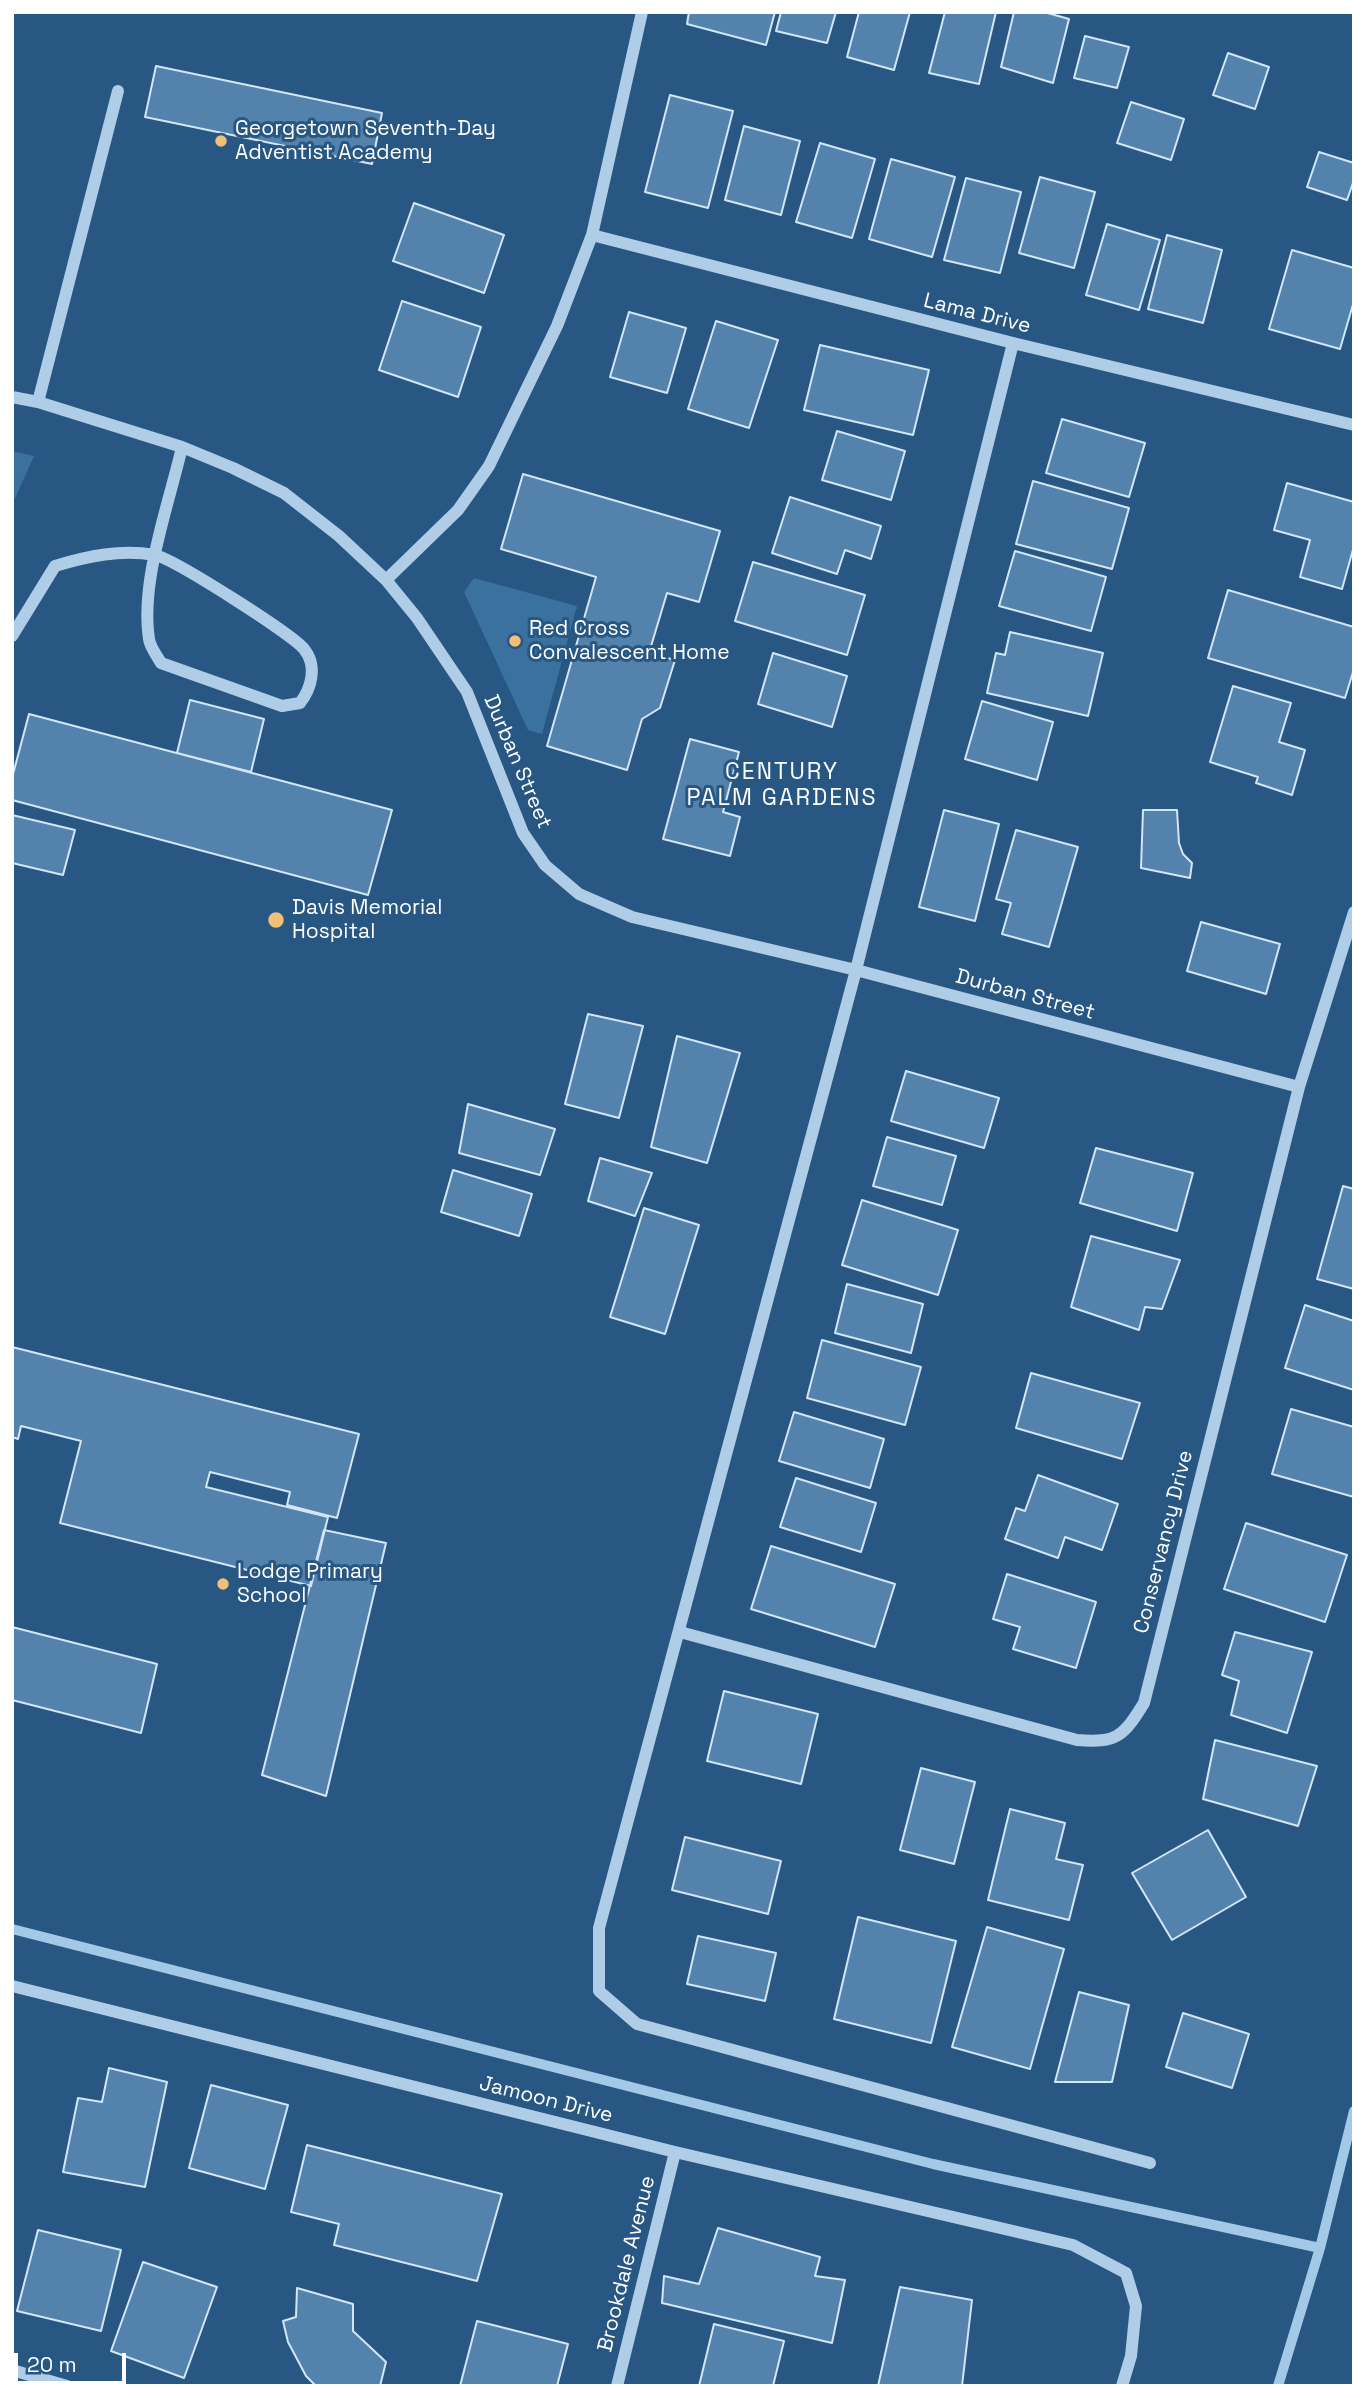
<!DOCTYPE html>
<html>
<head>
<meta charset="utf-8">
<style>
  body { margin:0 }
  #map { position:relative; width:1366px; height:2398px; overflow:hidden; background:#275782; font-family:"Space Grotesk",sans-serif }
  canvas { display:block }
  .frame { position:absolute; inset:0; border:14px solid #fff; pointer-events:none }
  .scale { position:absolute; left:14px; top:2353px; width:112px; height:32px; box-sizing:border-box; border:4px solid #fff; border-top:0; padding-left:9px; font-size:21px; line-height:24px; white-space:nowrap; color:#fff; -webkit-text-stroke:5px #275782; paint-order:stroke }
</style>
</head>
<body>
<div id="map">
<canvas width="1366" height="2398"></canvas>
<div class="frame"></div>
<div class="scale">20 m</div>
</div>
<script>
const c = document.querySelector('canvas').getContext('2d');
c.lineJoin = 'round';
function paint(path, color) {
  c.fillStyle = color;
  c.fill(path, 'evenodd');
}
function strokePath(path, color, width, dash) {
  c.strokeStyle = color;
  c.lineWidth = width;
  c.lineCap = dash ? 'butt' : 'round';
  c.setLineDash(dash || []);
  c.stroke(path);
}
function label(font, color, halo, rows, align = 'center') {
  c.font = font + ' "Space Grotesk",sans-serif';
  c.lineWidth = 6;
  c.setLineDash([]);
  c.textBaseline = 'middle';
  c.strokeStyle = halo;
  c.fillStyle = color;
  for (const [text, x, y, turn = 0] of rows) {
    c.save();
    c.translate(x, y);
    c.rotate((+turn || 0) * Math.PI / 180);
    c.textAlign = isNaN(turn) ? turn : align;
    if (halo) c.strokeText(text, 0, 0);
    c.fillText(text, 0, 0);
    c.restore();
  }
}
paint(new Path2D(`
  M12,451L34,456L12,505Z
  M474,578L577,606L542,734L528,730L464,592Z`), '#3b719f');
strokePath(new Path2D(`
  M12,1929L933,2164L1320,2248
  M1278,2386L1320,2248L1354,2111`), '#a4c9e7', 10);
const building = new Path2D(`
  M689,12H775L766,45L687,24Z
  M781,12H836L827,43L776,31Z
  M859,12H910L894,70L847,57Z
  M945,12H996L979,84L929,73Z
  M1014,12H1044L1069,19L1053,83L1001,67Z
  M1085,36L1129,47L1117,88L1074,78Z
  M1228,53L1269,67L1255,109L1213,95Z
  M156,66L382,113L372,164L145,117Z
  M670,95L733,111L708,208L645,192Z
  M1131,102L1184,119L1171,160L1117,143Z
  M744,126L800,141L781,215L725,200Z
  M820,143L875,159L852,238L796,222Z
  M1319,152L1354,163V180L1347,200L1307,187Z
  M891,159L955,177L932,257L869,239Z
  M1040,177L1095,192L1074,268L1019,253Z
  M966,178L1021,192L1000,273L944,260Z
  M414,203L504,235L484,293L393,261Z
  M1107,224L1160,240L1139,310L1086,295Z
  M1167,235L1222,250L1203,323L1148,309Z
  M1292,250L1354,268V301L1340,349L1269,329Z
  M402,301L481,327L458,397L379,370Z
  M629,312L686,328L667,393L610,377Z
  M716,321L778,340L749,428L688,409Z
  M820,345L929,370L913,435L804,410Z
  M1062,419L1145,443L1129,497L1046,473Z
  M837,431L905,451L891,500L822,480Z
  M523,474L720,531L699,602L667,593L649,653L675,660L660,708L642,719L627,770L547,746L596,577L501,549Z
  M1033,481L1129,508L1112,569L1016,544Z
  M1287,483L1354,502V546L1342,589L1300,577L1310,540L1274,530Z
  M790,497L881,526L871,559L845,550L837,574L772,553Z
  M1015,551L1106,577L1091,631L999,606Z
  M753,562L865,595L847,655L735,621Z
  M1228,590L1354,627V669L1345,698L1208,658Z
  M1010,632L1103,653L1088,716L987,693L996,653L1005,655Z
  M773,653L847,676L832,727L758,704Z
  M1233,686L1291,703L1279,742L1305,750L1292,795L1256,783L1258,777L1210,762Z
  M190,700L264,719L251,772L177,753Z
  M982,701L1053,722L1037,780L965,759Z
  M29,714L392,810L368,895L12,800V778Z
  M690,739L739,752L723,812L740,817L730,856L663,839Z
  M944,810L999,824L975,921L919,907Z
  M1143,810H1177L1179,843L1183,854L1192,863L1190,878L1141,868Z
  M12,815L75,830L63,875L12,863Z
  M1016,830L1078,847L1049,947L1002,934L1011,903L996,899Z
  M1201,922L1280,944L1266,994L1187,971Z
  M588,1014L643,1026L619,1118L565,1104Z
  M677,1036L740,1053L707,1163L651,1147Z
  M906,1071L999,1098L984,1148L891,1121Z
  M468,1104L555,1129L540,1175L459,1153Z
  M887,1137L956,1156L942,1205L873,1186Z
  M1096,1148L1193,1173L1177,1231L1080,1203Z
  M600,1158L652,1173L635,1216L588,1201Z
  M453,1170L532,1194L519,1236L441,1212Z
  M1343,1186L1354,1189V1289L1317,1279Z
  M862,1200L958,1230L938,1295L842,1265Z
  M644,1208L699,1225L665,1334L610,1317Z
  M1091,1236L1180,1260L1162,1309L1145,1307L1139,1330L1071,1307Z
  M847,1284L923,1304L911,1353L835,1333Z
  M1305,1305L1354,1321V1390L1285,1368Z
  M822,1340L921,1367L905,1425L807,1398Z
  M12,1347L359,1434L337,1518L287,1505L290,1492L210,1472L206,1487L328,1517L311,1586L60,1523L81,1441L21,1426L18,1439L12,1437Z
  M1031,1373L1140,1403L1122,1459L1016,1428Z
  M1291,1409L1354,1427V1497L1272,1474Z
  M794,1412L884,1439L870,1488L779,1461Z
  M1038,1475L1118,1504L1102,1550L1065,1537L1058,1558L1005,1539L1016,1508L1025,1511Z
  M796,1478L876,1503L861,1552L780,1527Z
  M1246,1523L1347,1555L1325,1622L1224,1589Z
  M324,1530L386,1543L326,1796L262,1775Z
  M771,1546L895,1584L875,1647L751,1609Z
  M1007,1574L1096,1602L1076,1668L1013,1649L1020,1627L993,1619Z
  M12,1627L157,1664L141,1733L12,1700Z
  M1235,1632L1312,1652L1287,1733L1231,1715L1239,1681L1222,1675Z
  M724,1691L818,1714L801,1784L707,1761Z
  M1215,1740L1317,1766L1298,1826L1203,1799Z
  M921,1768L975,1782L954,1864L900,1850Z
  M1010,1809L1065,1823L1056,1859L1083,1865L1069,1920L988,1900Z
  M1208,1830L1246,1897L1172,1940L1132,1873Z
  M685,1837L781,1861L768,1914L672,1890Z
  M858,1917L956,1941L931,2043L834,2019Z
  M987,1927L1064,1949L1030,2069L952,2047Z
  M698,1936L776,1953L765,2001L687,1984Z
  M1079,1992L1129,2005L1112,2082H1055Z
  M1183,2013L1249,2034L1232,2088L1166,2067Z
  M109,2068L167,2082L145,2187L63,2172L78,2098L102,2102Z
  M211,2085L288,2105L265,2189L189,2168Z
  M307,2145L502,2194L477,2281L334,2245L339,2224L291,2212Z
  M718,2228L820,2257L815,2276L845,2280L832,2343L662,2303L664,2276L699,2284Z
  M38,2230L121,2250L101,2331L17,2311Z
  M143,2262L217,2287L184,2378L111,2351Z
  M900,2287L972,2300L962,2386H878Z
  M297,2288L353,2304V2331L386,2362L380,2386H316L306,2376L288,2342L283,2321L296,2317Z
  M477,2321L568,2344L557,2386H460Z
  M714,2324L784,2341L773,2386H699Z`);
paint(building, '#5383ac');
strokePath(building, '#d2e6f5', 2);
strokePath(new Path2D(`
  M592,235L1013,343L1354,425
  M1013,343L856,970L599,1928V1991L637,2024L1150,2163
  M12,397L38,402L182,447L233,468L284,493L339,536L386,580L417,618L467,692L523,833L545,865L579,894L632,917L856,970L1299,1087
  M38,402L118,91
  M386,580L458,510L489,466L557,326L592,235L642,12
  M12,636L55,566C88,556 121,549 155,555C174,559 292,634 304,649C318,666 311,689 300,703L282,706L161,663C157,656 150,647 149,639C140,581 169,504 182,447
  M680,1632L1077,1740C1117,1743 1123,1737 1144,1703L1299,1087L1354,912
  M12,1986L675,2152L1073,2245L1126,2273L1136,2306L1131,2356L1122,2386
  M12,2370L67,2386
  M617,2386L675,2152`), '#afcde6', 12);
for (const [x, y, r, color] of [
  [221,141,7,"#efc075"],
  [515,641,7,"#efc075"],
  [276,920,9,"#efc075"],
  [223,1584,7,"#efc075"]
]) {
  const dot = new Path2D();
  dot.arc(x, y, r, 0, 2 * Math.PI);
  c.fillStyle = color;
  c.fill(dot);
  strokePath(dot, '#275782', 2.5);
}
label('21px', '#fff', '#275782', [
  ["Georgetown Seventh-Day",235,129],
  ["Adventist Academy",235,153],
  ["Red Cross",529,629],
  ["Convalescent Home",529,653],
  ["Davis Memorial",292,908],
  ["Hospital",292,932],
  ["Lodge Primary",237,1572],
  ["School",237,1596]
], 'left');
label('21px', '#fff', '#275782', [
  ["Lama Drive",977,314,14],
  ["Durban Street",517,762,67],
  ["Durban Street",1025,995,15],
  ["Conservancy Drive",1164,1542,-76],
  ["Jamoon Drive",546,2100,14],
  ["Brookdale Avenue",627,2264,-76]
]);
c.letterSpacing = '2px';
label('23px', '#fff', '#275782', [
  ["CENTURY",782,773],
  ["PALM GARDENS",782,799]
]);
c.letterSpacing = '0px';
</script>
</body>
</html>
